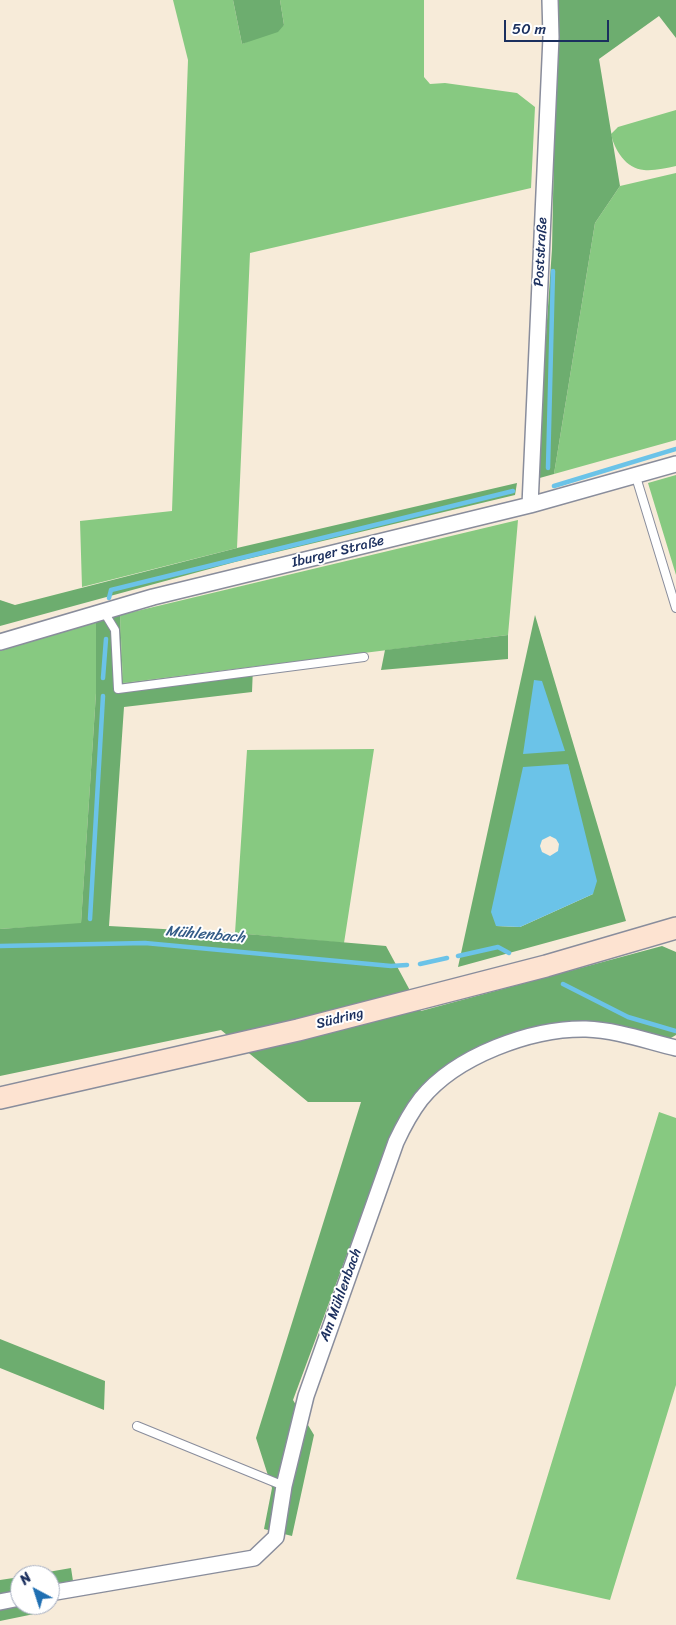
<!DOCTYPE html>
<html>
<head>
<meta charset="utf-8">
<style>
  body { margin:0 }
  #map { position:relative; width:676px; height:1625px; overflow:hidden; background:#f7ebd9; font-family:Sriracha,sans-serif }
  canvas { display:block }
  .north { position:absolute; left:10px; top:1565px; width:50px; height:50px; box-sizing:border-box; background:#fff; border:1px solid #a4acbf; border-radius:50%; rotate:320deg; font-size:14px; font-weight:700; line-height:20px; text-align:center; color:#1b2f5e }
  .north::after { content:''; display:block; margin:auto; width:18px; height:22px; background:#1f6fb2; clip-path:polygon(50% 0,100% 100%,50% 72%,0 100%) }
  .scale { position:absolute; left:504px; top:20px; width:105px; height:22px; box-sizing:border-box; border:2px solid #1b2f5e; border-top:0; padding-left:6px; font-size:15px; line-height:18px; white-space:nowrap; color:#1b2f5e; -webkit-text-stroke:4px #fff; paint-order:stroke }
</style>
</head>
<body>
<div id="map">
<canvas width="676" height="1625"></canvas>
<div class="north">N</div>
<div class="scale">50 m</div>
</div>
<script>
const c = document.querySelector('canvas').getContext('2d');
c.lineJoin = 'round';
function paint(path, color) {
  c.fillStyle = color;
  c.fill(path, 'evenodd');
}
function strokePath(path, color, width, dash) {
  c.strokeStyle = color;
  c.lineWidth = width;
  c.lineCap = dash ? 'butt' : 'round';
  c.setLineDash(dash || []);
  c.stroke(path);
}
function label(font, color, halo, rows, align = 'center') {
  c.font = font + ' Sriracha,sans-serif';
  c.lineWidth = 4;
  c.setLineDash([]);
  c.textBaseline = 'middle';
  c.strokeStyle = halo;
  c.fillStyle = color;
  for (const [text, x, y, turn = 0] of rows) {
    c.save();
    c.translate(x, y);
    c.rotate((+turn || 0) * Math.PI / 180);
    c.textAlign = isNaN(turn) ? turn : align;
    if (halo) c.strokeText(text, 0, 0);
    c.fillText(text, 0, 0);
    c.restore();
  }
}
paint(new Path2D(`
  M173,0H233L242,44L284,25L280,0H424V77L430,84L445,83L517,93L535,107L531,188L250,253L237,548L82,587L80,521L172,511L188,60Z
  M676,110V166C666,168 654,171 644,170C626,169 614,149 611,134L618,127Z
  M676,173V440L554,474L595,223L620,186Z
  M676,475V575L648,483Z
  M518,520L508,635L123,683L120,615Z
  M96,622V693L81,924L0,929V651Z
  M374,749L344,943L235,933L247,750Z
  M659,1112L676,1118V1385L610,1600L516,1579Z`), '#87c981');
paint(new Path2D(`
  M233,0H280L284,25L278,32L242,44Z
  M557,0H676V38L659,16L599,59L620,186L595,223L554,474L536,479L552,249Z
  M517,483L515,495L235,562L0,626V600L15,605L237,548Z
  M120,615L123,683L253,667L252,692L124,707L109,926L235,933L386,946L421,1011L662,946L676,952V1035L669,1039L580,1022L466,1056L389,1141L293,1400L314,1435L292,1536L264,1529L272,1488L256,1438L361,1102H308L221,1030L0,1076V929L81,923L96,693V622Z
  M535,615L626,921L458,967ZM568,765L593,894L520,927L496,926Z
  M508,635V659L381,670L385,650Z
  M0,1339L105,1381L104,1410L0,1368Z
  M71,1568L73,1581L50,1584V1575H31Z
  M20,1577V1605H38L39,1613L0,1621V1580Z`), '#6dad6f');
paint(new Path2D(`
  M534,680L542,681L565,751L523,754Z
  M568,764L597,881L593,894L520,927L496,926L491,912L523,767ZM550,836L556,839L559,844L558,851L550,856L542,852L540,846L542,840Z`), '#6bc3e8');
strokePath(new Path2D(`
  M548,468L553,271
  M554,486L676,449
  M109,598L111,590L513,491
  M103,678L106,639
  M90,919L103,696
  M0,946L145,943L391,966L407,965
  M458,956L498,947L509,953
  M420,964L447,958
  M563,984L628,1017L676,1031`), '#6bc3e8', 4.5);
const lane = new Path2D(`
  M636,477L676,608
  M104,612L115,630L118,689L364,657
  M137,1426L284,1486`);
const street = new Path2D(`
  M530,505L551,37L550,0
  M0,642L153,597L530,505L676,464
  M50,1593L254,1558L276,1537L284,1486L306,1396L396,1142C403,1127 411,1112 421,1099C456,1056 531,1028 586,1029C616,1030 647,1041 676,1048
  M0,1602L20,1598`);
const secondary = new Path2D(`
  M0,1098L298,1030L546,966L676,928`);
strokePath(lane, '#898d9c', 10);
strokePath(street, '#898d9c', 18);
strokePath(secondary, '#898d9c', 24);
strokePath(lane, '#fff', 8);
strokePath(street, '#fff', 15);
strokePath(secondary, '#fde3d1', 21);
label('14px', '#1b2f5e', '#fff', [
  ["Poststraße",541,252,-87],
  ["Iburger Straße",338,552,-14],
  ["Südring",340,1019,-14],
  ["Am Mühlenbach",341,1295,-70]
]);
label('italic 15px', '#335b87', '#fff', [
  ["Mühlenbach",205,935,5]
]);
</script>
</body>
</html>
